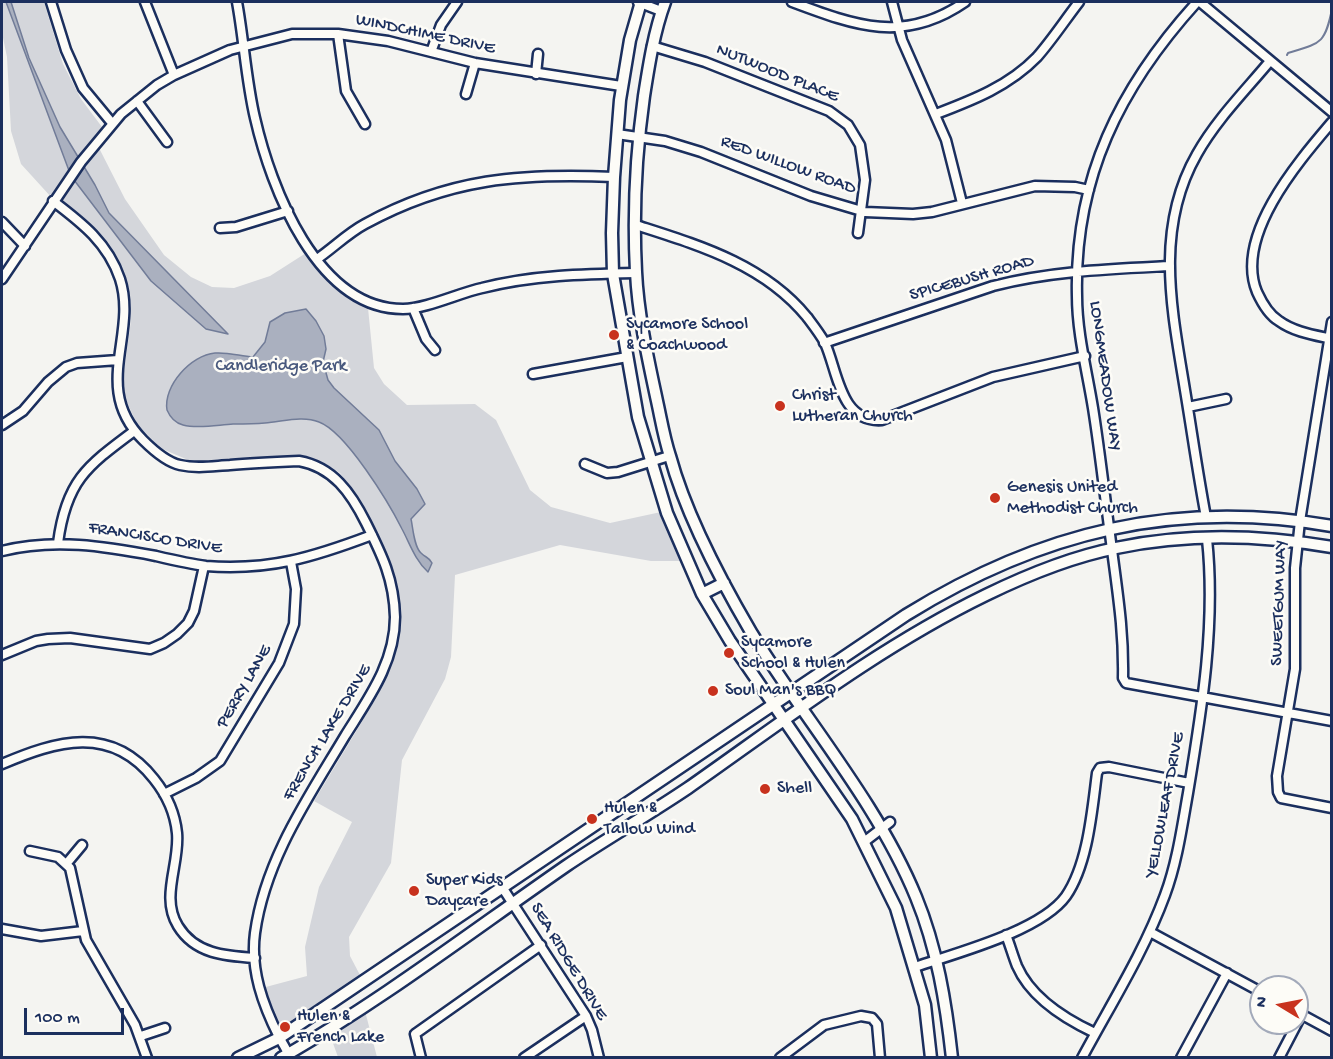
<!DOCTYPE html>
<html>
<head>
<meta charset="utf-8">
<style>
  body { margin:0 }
  #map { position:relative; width:1333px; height:1059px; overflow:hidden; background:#f4f4f1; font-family:"Gochi Hand",sans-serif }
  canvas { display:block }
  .frame { position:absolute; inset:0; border:3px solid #1b2f5e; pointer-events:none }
  .north { position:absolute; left:1249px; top:975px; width:60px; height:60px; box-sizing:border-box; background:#fdfcf7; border:2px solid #a3aaba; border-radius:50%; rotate:280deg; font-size:16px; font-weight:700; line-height:24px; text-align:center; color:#1b2f5e }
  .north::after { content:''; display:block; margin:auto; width:21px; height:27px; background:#c8321e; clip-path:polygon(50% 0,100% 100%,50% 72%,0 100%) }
  .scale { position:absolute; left:24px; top:1008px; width:100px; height:27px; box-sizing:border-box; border:3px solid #1b2f5e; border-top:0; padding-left:8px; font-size:18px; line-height:21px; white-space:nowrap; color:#1b2f5e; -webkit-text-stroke:4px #fdfcf7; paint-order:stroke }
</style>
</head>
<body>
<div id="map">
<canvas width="1333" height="1059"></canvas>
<div class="frame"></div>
<div class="north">N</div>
<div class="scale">100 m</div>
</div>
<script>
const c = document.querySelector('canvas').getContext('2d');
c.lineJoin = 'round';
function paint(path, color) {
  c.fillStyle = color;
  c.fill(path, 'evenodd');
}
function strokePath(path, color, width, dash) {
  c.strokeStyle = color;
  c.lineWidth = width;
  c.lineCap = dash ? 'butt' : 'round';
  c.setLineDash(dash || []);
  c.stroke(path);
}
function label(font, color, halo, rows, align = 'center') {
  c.font = font + ' "Gochi Hand",sans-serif';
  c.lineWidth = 5;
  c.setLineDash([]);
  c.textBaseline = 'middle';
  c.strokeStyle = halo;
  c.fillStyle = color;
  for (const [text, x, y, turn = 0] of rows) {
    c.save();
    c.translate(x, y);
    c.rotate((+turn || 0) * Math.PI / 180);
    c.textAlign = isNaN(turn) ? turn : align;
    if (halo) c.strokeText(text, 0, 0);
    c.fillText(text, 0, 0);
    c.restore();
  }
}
paint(new Path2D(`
  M2,2H44L63,64L81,99L102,127L99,148L125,199L164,255L191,277L212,287L234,288L270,276L306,253L339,292L368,308L374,368L384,384L407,405L475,404L496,420L530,490L551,507L610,523L661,512L681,561H651L560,545L455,575L451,657L445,679L402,760L391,863L349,937L350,956L361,977L284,1029L278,1028L262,988L307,976L305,947L319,887L352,822L314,801L378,695L394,656L399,610L390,561L355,493L340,473L324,463L292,456L193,462L160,448L137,424L125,398L123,379L131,320L125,278L108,245L62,209L21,164L11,131L7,57L2,33Z
  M365,1011L377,1057H338L330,1035Z`), '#d4d6db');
const water = new Path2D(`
  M6,2H11L29,58L60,127L95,185L109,213L228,334L206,329L151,281L71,176Z
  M306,309L316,321L324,336L326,349L323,362L328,380L334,388L379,430L395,461L417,489L425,504L411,519C413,528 414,547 421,553C426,558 429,557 432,563L428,572C415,560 410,544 402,529C389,503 346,432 319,422C302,415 282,422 265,423C254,424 244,424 233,424C217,425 198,429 183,425C175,423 170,417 167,410C163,386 191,355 215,353C228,352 240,356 253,357L265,342L270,322L285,313Z`);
paint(water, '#aab0bf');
strokePath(water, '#717c98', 1.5);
strokePath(new Path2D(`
  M1287,55L1288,53C1321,43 1325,44 1332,9`), '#717c98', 2);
const minor = new Path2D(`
  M51,2L66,50L83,88L112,123
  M145,2L174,75
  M237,2C244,40 246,80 255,118C271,188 317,309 403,309C426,309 459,293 482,288C533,275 584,274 636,273
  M638,2L661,11
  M792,2C856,26 904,44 965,2
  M892,2L902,40L946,140L962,203
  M1197,2C1120,87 1074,178 1077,296C1077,333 1087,371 1093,408C1100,452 1105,498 1111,542C1117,590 1124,629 1123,678L1126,683L1332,721
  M1200,2L1332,112
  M338,34L346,91L365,124
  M652,46L705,62L829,111L848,125L860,145L865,180L858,233
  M431,52L441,25L457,2
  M536,74L538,54
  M466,94L475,63
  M137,101L167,142
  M936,114C973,100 1009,86 1037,57C1052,40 1065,20 1079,2
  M1332,122C1298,162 1234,236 1257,292C1262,303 1269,315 1279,321C1294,332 1314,335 1332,339
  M617,134L665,141L701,152L811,196L865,212L913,214L932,212L1035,186L1075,187L1089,190
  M53,201C82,223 108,243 120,279C138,335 91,388 143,440C153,450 166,462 180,465C197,469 213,466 230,465C253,463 276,462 299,461C333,467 351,493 366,523C382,555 394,579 395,617C395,663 368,699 345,736C308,798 265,860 255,933C250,970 263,1005 279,1037C283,1044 287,1050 290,1058
  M2,222L25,246
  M636,225C698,245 764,264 807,317C813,325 820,334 825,343C838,372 840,423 882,420L993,377L1085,356
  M220,228L236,227L288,211
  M317,259C333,248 348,233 365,224C449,178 521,173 614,177
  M2,279L81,162L121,114L157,85L174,75L230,50L292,34H338L388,41L475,63L621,86
  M413,308L426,339L435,350
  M1332,322L1300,521L1295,568V669L1277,776L1278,792L1281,798L1332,808
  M824,343L993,286C1051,271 1110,269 1169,266
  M533,374L627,357
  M1188,407L1226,399
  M2,425L23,411L48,382L66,367L77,363L118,360
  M585,464L607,473L618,472L669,456
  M1206,517C1198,475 1192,432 1185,390C1172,310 1154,229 1197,154C1216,120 1245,91 1270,61
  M58,543C66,481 87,466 134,431
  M2,551C54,538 104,546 156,556C173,560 190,564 206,566C269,571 314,557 372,535
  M2,655L36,641L48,639L70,638L150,649L164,643L177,634L188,623L194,611L204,566
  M2,764C56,741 111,724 154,779C166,794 175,813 177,833C180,864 160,897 178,926C195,954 225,956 255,958
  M164,794L196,778L220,761L279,663L294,624L296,589L291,562
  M864,842L890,822
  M30,851L58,857L70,868L86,940L135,1025L147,1058
  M67,863L82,845
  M502,887L586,1016L592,1030L599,1058
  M2,929L41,936L83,931
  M1150,932L1261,992
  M1006,935C1010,945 1013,956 1017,966C1031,998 1065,1019 1095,1033
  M915,967C956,953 1041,931 1066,896C1088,864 1092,811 1097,773L1100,768L1109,767L1189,783
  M1297,1012L1332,1031
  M141,1036L165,1028
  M421,1058L415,1034L541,945
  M524,1058L586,1016
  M780,1058L824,1025L861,1016L872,1018L877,1024L880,1058
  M1082,1058C1111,1004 1144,952 1165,895C1177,863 1182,827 1188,793C1202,709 1216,623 1207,539
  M1181,1058L1227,973
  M1279,1058L1302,1014`);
const major = new Path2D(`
  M641,2L630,40L620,100L614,177L612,233L613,274L638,417L667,513L702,594L730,641L852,819L896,908L925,1005L931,1058
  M665,2C654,32 649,64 644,96C636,153 633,214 636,272C638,315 648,359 657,401C661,419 664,438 670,456C686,515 720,579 751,632C804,719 877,802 916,897C937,948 946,1003 952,1058
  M702,594L724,583
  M238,1058L279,1038L906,615C1040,532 1174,499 1332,526
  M281,1058C381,1001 472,931 566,866C606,839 648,815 688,788C785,720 879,647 986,595C1027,575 1071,557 1116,548C1186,533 1261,535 1332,547`);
strokePath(minor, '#1b2f5e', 13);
strokePath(major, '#1b2f5e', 15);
strokePath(minor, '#fdfcf7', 8);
strokePath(major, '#fdfcf7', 10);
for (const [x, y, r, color] of [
  [614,335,6,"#c8321e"],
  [780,406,6,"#c8321e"],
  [995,498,6,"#c8321e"],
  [729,653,6,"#c8321e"],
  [713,691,6,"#c8321e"],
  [765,789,6,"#c8321e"],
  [592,819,6,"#c8321e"],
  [414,891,6,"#c8321e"],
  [285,1027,6,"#c8321e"]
]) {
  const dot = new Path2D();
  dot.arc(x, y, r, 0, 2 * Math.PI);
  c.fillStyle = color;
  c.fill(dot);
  strokePath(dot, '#fdfcf7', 2);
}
label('18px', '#1b2f5e', '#fdfcf7', [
  ["WINDCHIME DRIVE",425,35,12],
  ["NUTWOOD PLACE",777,74,22],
  ["RED WILLOW ROAD",788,166,20],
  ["SPICEBUSH ROAD",972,279,-16],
  ["LONGMEADOW WAY",1104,376,82],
  ["FRANCISCO DRIVE",155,539,9],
  ["SWEETGUM WAY",1280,603,-88],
  ["PERRY LANE",245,687,-60],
  ["FRENCH LAKE DRIVE",328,733,-59],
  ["YELLOWLEAF DRIVE",1166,805,-79],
  ["SEA RIDGE DRIVE",568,962,59]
]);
label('18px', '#1b2f5e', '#fdfcf7', [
  ["Sycamore School",626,325],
  ["& Coachwood",626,346],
  ["Christ",792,396],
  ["Lutheran Church",792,417],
  ["Genesis United",1007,488],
  ["Methodist Church",1007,509],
  ["Sycamore",741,643],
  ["School & Hulen",741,664],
  ["Soul Man's BBQ",725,691],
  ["Shell",777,789],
  ["Hulen &",604,809],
  ["Tallow Wind",604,830],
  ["Super Kids",426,881],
  ["Daycare",426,902],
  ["Hulen &",297,1017],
  ["French Lake",297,1038]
], 'left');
label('18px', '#49597d', '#fdfcf7', [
  ["Candleridge Park",281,367]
]);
</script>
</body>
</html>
